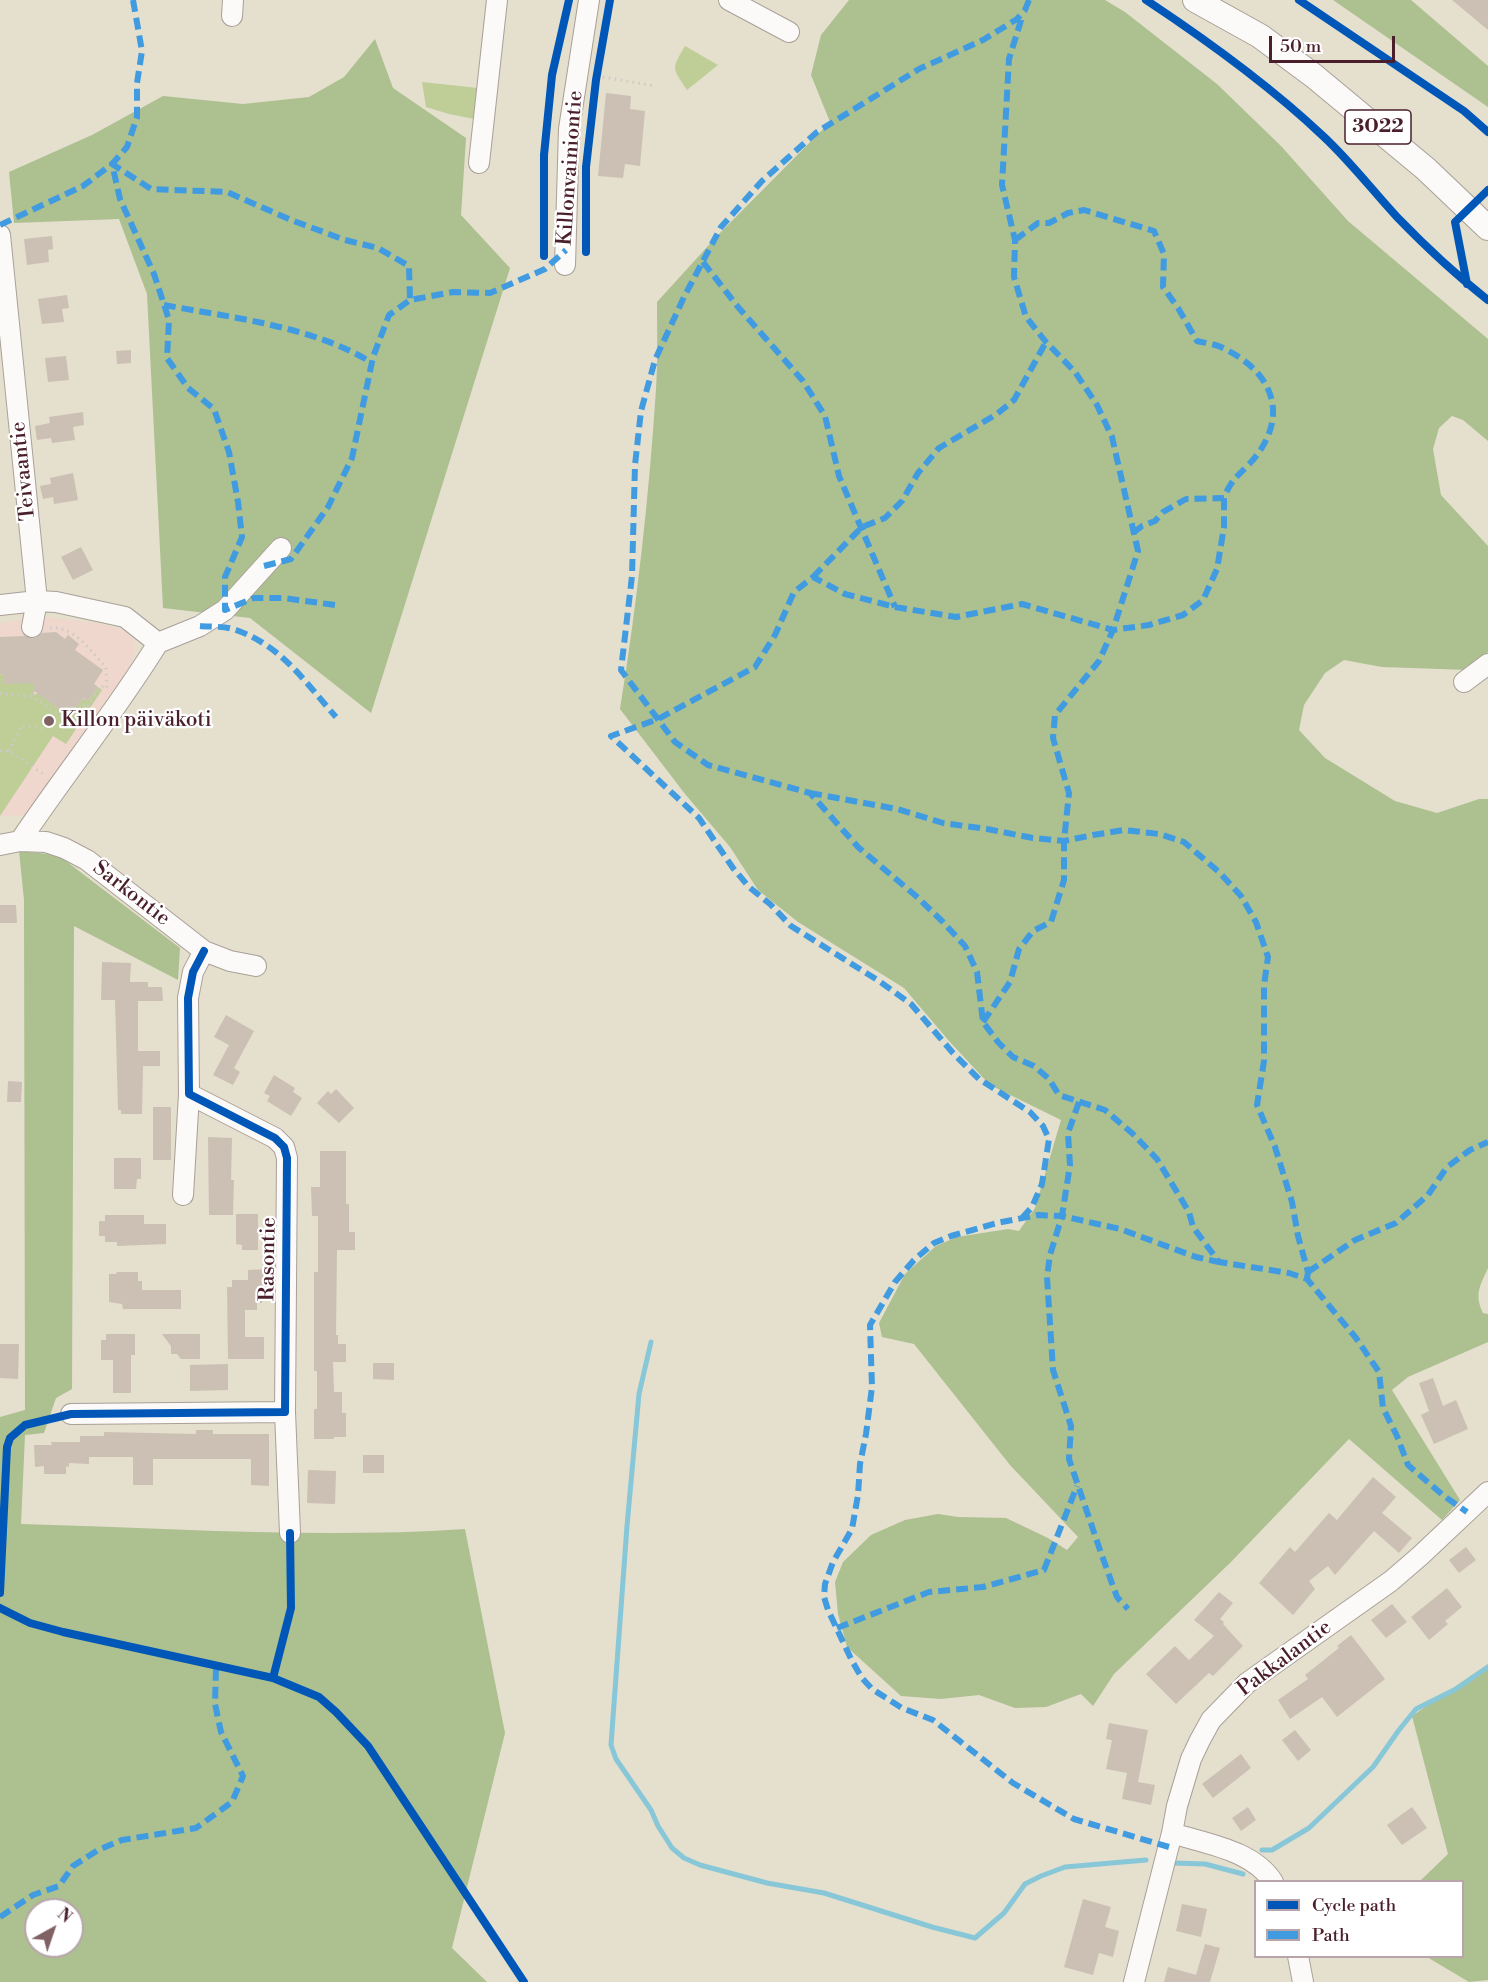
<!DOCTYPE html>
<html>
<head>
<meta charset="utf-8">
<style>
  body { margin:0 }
  #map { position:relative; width:1488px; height:1982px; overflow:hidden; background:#e5dfce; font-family:"Libre Bodoni",serif }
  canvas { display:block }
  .legend { position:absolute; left:1254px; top:1880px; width:210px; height:78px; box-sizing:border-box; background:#fff; border:2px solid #b7a5aa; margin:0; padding:8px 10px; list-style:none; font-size:18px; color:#4a1f2b }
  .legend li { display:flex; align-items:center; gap:12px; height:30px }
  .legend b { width:30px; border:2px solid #b7a5aa }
  .north { position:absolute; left:24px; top:1898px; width:60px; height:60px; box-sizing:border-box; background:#fff; border:2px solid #b7a5aa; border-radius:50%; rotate:40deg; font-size:16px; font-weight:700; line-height:24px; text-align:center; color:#4a1f2b }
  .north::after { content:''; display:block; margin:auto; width:21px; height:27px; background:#806264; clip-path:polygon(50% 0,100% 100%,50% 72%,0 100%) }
  .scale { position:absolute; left:1269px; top:36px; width:126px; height:27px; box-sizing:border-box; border:3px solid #4a1f2b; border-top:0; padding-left:8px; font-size:18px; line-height:21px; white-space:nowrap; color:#4a1f2b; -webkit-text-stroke:4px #fff; paint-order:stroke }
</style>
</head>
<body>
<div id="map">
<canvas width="1488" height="1982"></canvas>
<ul class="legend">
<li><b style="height:8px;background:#0057b8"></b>Cycle path</li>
<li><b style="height:8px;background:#409be1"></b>Path</li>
</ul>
<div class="north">N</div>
<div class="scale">50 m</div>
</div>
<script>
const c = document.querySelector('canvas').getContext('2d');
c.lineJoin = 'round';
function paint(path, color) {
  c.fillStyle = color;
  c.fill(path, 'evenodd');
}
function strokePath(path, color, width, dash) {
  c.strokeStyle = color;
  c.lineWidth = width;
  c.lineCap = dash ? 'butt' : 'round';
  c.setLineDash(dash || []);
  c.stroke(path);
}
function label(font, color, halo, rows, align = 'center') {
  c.font = font + ' "Libre Bodoni",serif';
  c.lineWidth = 4.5;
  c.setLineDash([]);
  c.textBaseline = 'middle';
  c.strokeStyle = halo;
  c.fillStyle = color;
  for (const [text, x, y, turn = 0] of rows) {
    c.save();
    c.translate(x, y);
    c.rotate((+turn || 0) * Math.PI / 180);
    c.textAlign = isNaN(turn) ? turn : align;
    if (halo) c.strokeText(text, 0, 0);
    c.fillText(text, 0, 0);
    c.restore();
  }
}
paint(new Path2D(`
  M45,617L97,623L123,630L134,639L135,651L121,694L73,748L29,815L0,816V623Z`), '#efd7cd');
paint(new Path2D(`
  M685,46L718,65L687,90C672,67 671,70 685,46Z
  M422,82L478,88L474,119L449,114L426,107Z
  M0,674L34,683V694H44V698L70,717L83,698L88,701L98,687L102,690L66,744L53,736L0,816Z`), '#bfce97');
paint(new Path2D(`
  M849,0H1105L1125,12L1217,84L1281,146L1348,221L1488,339V441L1463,420L1452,416L1439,428L1433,449L1441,495L1488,546V652L1469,670L1382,667L1344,660L1325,673L1304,705L1299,730L1325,758L1395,801L1437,813L1479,799H1488V1268C1480,1286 1474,1294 1483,1313L1488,1314V1342L1408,1377L1392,1390L1460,1500L1442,1520L1349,1439L1230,1563L1114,1674L1093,1706L1081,1694L1046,1707L1015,1708L979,1695L941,1699L901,1696L847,1647L838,1614L835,1582L843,1562L871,1535L905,1520L938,1514L958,1517L1006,1518L1048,1538L1067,1550L1078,1537L1010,1465L914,1344L882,1337L879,1323L905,1274L936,1246L957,1237L1008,1229L1019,1231L1035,1208L1061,1120L990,1085L949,1041L904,988L798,922L758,890L730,847L685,794L620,709C637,603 649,497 656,389C658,360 657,331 657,302L717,236L830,122L811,75L821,35Z
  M1333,0H1411L1488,66V107Z
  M375,39L393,88L466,138L461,215L510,268L371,713L250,618L163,608L147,294L119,219L14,223L9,172L92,135L163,96L243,104L309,97L344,77Z
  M19,851L58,855L180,948L178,980L74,926L72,1389L56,1398L44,1433L25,1435L21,1524C168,1528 317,1539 465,1529L505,1733L452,1948L487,1982H0V1417L25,1410L24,900ZM36,1910H72V1946H36Z
  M1488,1664V1980L1469,1982L1427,1957L1462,1956V1882L1420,1881L1448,1854L1412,1716Z`), '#adc090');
strokePath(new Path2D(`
  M651,1342L639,1394L627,1526L611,1745L616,1759L651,1810L658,1826L672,1848L684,1858L700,1865L767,1883L824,1893L932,1927L975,1938L1004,1913L1025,1884L1041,1876L1065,1867L1146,1860
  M1262,1850H1272L1309,1828L1373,1767L1399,1730L1416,1709L1456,1689L1488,1667
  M1173,1863L1205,1864L1243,1874`), '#87c7d8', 5);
paint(new Path2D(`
  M1452,0H1488V30Z
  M606,93L631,96L630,109L645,111L640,166L625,164L623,178L598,176Z
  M52,236L53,249L48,250L49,262L27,265L24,239Z
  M67,295L69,308L62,309L64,322L42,324L38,299Z
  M131,350V363L117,364L116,351Z
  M66,356L69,380L48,382L45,358Z
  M83,412L84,425L73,427L75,440L52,443L51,438L37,440L35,426L50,423L49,417Z
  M73,473L78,500L54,504L53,497L43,499L40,486L51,484L50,478Z
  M81,547L93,570L73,580L61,557Z
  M56,632L65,639L68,635L79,644L75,650L103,670L94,684L98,687L88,701L83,698L70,717L34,691V683L3,684V674H0V637L25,636L35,638L42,633Z
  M0,905H16L17,923H0Z
  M102,962L131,963L130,982H148V987H162L163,1001H138V1051H160V1066H143L142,1114H121V1110H118L115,1000H101Z
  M226,1015L254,1031L234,1068L240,1072L233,1085L213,1075L229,1045L214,1037Z
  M274,1075L295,1088L293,1092L302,1098L291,1116L267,1101L270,1096L264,1093Z
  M8,1081L22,1082L21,1102H7Z
  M336,1089L354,1108L339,1123L317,1103L328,1091L331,1094Z
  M153,1107H171V1160H153Z
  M208,1137L232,1138L231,1180H234L233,1215H209Z
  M320,1151H346V1204H349V1232H355V1250H337L336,1335H338V1344H346V1362H333L334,1392H342V1413H346V1437H334V1439H314V1409H317V1371H314V1272H318V1216H312L311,1187H320Z
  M114,1158H141V1179H137L136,1189H114Z
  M236,1214H258V1250H242V1245L236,1244Z
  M105,1215H144V1224H166V1244L117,1246V1242H105V1236H99V1221H105Z
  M268,1269V1291H262V1303H257V1310H245V1337H264V1359H228L227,1287H232V1280H248V1270Z
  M117,1272H138V1281H142V1290H181V1309H123L122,1304L109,1302V1274H116Z
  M106,1334H135V1355H131V1393H113V1360H101V1340H106Z
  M162,1334H200V1359H181V1354V1359L177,1354H171V1346Z
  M0,1344H19L18,1379L0,1378Z
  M373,1363H394V1380L373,1379Z
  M228,1364V1390L190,1391V1365Z
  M1433,1378L1443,1406L1456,1400L1468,1429L1434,1444L1421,1415L1429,1411L1419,1383Z
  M196,1430H213V1434H269V1486L251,1485V1459H153V1485H133V1457H89V1464L69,1463V1467L66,1466V1474H44V1466L35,1467L34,1445H52L51,1442H80V1436H104V1432L196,1434Z
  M363,1455H384V1473H363Z
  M308,1470L336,1471L335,1504L307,1503Z
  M1373,1477L1396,1497L1382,1513L1412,1538L1399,1553L1374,1531L1335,1575L1328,1566L1309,1581L1315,1589L1293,1615L1259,1583L1290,1547L1295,1552L1329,1513L1337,1520Z
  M1466,1547L1476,1560L1459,1573L1449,1560Z
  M1447,1588L1462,1607L1445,1621L1448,1624L1429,1640L1411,1617Z
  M1219,1592L1233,1603L1220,1619L1224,1622L1223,1624L1243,1646L1213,1676L1209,1673L1176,1704L1146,1674L1175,1646L1189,1660L1214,1636L1194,1620Z
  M1392,1604L1407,1622L1386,1638L1371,1620Z
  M1351,1635L1385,1679L1337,1717L1322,1697L1290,1719L1278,1700L1308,1679L1305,1675L1339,1648L1337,1646Z
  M1109,1723L1148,1730L1138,1782L1155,1785L1151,1805L1122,1799L1127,1773L1106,1769L1112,1740L1106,1739Z
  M1295,1730L1311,1750L1298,1761L1282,1740Z
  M1241,1754L1251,1768L1213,1798L1202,1784Z
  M1248,1807L1256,1820L1241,1831L1232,1818Z
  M1412,1807L1427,1828L1402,1845L1387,1825Z
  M1083,1899L1111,1907L1105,1927L1119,1931L1113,1957L1099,1953L1093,1975L1064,1967Z
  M1182,1904L1207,1909L1201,1937L1176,1931Z
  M1205,1944L1220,1948L1210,1982H1164L1168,1967L1196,1975Z`), '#cbc0b3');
const minor = new Path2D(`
  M729,0L789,32
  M232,16L233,0
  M479,163L497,0
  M0,235L37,601L32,627
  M565,265L569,129L589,0
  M0,605L37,601L56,602L125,617L158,643
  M158,643L200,626L225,610L281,548
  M1464,682L1488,664
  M20,841C65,774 116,711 158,643
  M0,845L20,841L46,842L64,848L87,860L204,951L230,961L256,966
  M183,1195L189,1094
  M285,1412L290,1533
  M71,1414L285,1412L287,1158L284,1147L275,1138L189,1094L188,998L193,972L204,951
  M1172,1833C1206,1844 1253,1850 1273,1882
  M1298,1956L1303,1982
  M1134,1982L1172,1833L1177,1806L1191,1759L1200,1740L1211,1720L1247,1683L1391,1581L1420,1556L1488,1492`);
const major = new Path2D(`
  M1195,0L1260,36L1314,76L1426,169L1488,228`);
strokePath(minor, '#a9a098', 22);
strokePath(major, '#a9a098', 26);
strokePath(new Path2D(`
  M597,76L655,86
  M50,628H59L70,632L82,641L106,667L107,688
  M0,693L33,697
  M34,694L33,697L72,724L85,704L88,706L100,688L106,684
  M83,698L85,704
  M0,751H9L45,775
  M9,751L22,725L44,729L55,712`), '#cdc9c6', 3, [1.5, 4.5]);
strokePath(minor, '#fbfaf8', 20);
strokePath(major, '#fbfaf8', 24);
strokePath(new Path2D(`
  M133,0L142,51L137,83V117L127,147L112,164L120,199L154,274L169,320L167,358L188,388L214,409L229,452L238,502L242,537L225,577V610L254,598H283L335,605
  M1029,0L1025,10L1017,19L983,40L919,69L817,132L762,181L721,227L684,297L655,360L641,411L635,465L632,576L621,670L675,742L708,765L810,793L858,847L916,896L943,922L965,946L977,972L983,1022L998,1042L1013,1057L1034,1066L1049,1079L1059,1095L1105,1110L1133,1134L1157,1159L1189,1212L1193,1227L1219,1262L1289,1273L1307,1279L1356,1338L1379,1372L1383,1408L1397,1436L1408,1465L1444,1496L1467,1512
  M0,225L83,186L112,164L151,189L227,192L291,220L345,240L378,248L409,266L410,300
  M1015,240L1038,223H1049L1068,213L1084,210L1154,231L1164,254L1163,287L1178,308L1197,341C1205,343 1215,344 1223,348C1269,370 1290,410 1257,455C1244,472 1232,476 1224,498L1186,499L1163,512L1155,521L1142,526L1133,533
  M703,262L738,307L803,381L825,416L839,476L895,607
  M164,305C229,317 316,327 372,363
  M264,566L291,559L328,507L352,458L373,357L389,315L410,300L453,292L490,293L545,269L566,250
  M813,577L862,527L885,518L902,501L918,473L939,448L997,414L1014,400L1046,342
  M200,626C211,627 225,626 236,630C282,646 305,682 336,717
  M810,793L897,809L943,823L987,829L1033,838L1064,841L1093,835L1124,830L1159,834L1184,842L1219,872L1241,896L1256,922L1268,957L1264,985V1061L1257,1105L1275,1147L1292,1202L1298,1236L1308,1272L1307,1279
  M983,1022L1010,982L1019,949L1033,931L1051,922L1064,880V841L1069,793L1053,738L1055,715L1099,661L1113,630L1138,551L1112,437L1097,405L1075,372L1046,342L1026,317L1014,277L1015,240L1002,185L1009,59L1023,14
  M1079,1102L1068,1133L1070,1165L1062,1216L1050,1255L1047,1277L1053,1370L1071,1426L1069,1459L1101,1553L1117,1597L1128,1609
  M1022,1218L1032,1207L1042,1184L1049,1139L1043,1126L1030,1112L979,1079L953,1053L911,1004L879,981L791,926L770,904L749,887L733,868L699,818L611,736L658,719L755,667L775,635L794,592L813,577L845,594L895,607L956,617L1022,604L1113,630L1149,625L1183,615L1203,600L1217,569L1224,527V498
  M1308,1272L1355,1240L1396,1223L1428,1195L1447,1167L1470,1150L1488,1142
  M837,1628L929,1592L983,1587L1044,1570L1077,1486
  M1169,1847L1074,1819L1013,1783L933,1720L902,1708L872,1689L862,1678L852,1661L828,1610L824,1597L825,1584L833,1562L852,1529L858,1495L860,1464L866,1434L872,1387L870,1325L895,1282L914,1260L934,1243L951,1236L997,1223L1038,1215L1062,1216L1120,1229L1196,1257L1219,1262
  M0,1917L33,1895L59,1886L73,1866L98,1850L122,1840L196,1828L232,1802L243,1776L221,1732L215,1704L216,1667`), '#409be1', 6, [12, 6]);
strokePath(new Path2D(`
  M1146,0C1208,41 1269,85 1323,136C1350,161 1372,190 1397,217C1426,247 1456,275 1488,300
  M1299,0L1464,111L1488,132
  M586,252V167L596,80L610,0
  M544,256V155L552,75L569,0
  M1467,284L1455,222L1488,190
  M0,1593L7,1447L10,1438L25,1425L71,1414L285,1412L287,1158L284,1147L275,1138L189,1094L188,998L193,972L204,951
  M0,1608L30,1623L63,1632L273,1678L319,1697L336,1712L368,1746L524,1982
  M273,1678L291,1608L290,1533`), '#0057b8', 8);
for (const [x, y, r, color] of [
  [49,721,6,"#806264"]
]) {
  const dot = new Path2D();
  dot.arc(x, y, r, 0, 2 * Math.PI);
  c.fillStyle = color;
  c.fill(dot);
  strokePath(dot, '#fff', 2);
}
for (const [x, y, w] of [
  [1378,127,66]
]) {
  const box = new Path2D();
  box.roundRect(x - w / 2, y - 17, w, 34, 4.5);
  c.fillStyle = '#fff';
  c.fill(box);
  strokePath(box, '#4a1f2b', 1.5);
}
label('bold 20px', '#4a1f2b', null, [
  ["3022",1378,127]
]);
label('21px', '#4a1f2b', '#fff', [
  ["Killonvainiontie",571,168,-86],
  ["Teivaantie",24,471,-96],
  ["Sarkontie",131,894,38],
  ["Rasontie",269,1259,-89],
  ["Pakkalantie",1285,1659,-37]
]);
label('21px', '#4a1f2b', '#fff', [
  ["Killon päiväkoti",61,721]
], 'left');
</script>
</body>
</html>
